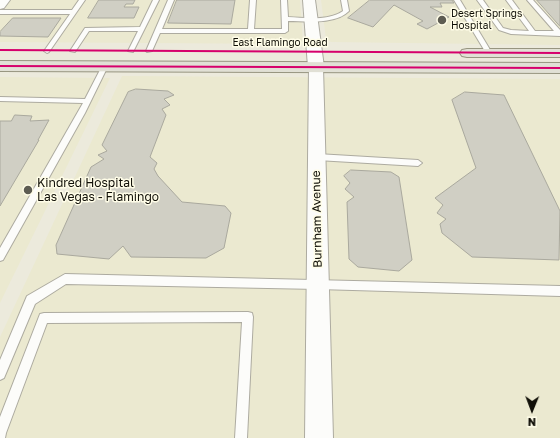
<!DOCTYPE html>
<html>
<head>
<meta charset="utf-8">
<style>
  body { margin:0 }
  #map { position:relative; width:560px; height:438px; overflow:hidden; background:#eceadc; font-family:"Golos Text",sans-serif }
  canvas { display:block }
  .north { position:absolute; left:512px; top:390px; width:40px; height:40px; -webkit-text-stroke:3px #fffde8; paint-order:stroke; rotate:181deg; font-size:11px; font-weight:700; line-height:16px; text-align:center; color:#100f07 }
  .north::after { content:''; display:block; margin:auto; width:14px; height:18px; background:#100f07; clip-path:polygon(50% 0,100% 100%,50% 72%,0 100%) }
</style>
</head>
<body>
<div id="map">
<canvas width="560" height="438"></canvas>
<div class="north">N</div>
</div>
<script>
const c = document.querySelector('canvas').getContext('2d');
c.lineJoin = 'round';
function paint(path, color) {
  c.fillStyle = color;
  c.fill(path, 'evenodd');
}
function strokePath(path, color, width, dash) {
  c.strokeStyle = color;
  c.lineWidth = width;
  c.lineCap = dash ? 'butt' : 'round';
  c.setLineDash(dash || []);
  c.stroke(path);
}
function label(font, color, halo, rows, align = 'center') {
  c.font = font + ' "Golos Text",sans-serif';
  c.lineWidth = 3;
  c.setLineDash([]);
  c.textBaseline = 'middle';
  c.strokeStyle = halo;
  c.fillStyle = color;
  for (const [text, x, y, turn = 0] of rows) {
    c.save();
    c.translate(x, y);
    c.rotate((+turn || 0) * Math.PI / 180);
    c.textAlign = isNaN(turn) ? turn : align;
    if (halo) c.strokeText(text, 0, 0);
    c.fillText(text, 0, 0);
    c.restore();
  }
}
paint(new Path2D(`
  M0,0H300L303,42L293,44L0,42Z
  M321,0H560V45L331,42L326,39Z
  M122,76L560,79V438H0V337Z
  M0,77L110,78L0,303Z`), '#ebe9d0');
const building = new Path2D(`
  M99,0H135L133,4H126L124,7H139L134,18H88Z
  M177,0H235L231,24L168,23Z
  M370,0H452L454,3H440L442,7H430L449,17L427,29L417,24L423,21L394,5L373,27L348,18Z
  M537,0H560V26Z
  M13,18H61L48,37L0,36V32Z
  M136,89L168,91L174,95L164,99L170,105L162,109L166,115L150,157L157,163L154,169L158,176L182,202L225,206L231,213L224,248L206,258L131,257L123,246L109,259L57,254L56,245L91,167L104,159L98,155L107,151L102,145L128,92Z
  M465,92L504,95L560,211L559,260L472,257L442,233L440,224L446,219L437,213L443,205L435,198L476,168L452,100Z
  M15,115L32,116L30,121L49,120L38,140H39L0,206V121H11Z
  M351,170L391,172L399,177L412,260L399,271L358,267L349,259L347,202L354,197L345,189L350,183L344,176Z`);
paint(building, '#d0cfc4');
strokePath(building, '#aaa99e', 1);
const service = new Path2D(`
  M79,0H85L49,52L47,53L44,51L70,14H0V10H72Z
  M153,0H159L133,52L128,51L138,31H89L75,52L70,51L85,28L140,27Z
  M168,0H174L162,29H248L250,0H256L254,29H282L281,0H287L288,17C305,18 329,21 343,11L341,0H347L349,11C335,25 306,21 288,21V31L285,33H160L152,51L147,52L146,51Z
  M454,0H460L492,53L491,54L486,53Z
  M477,0H483L503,28L511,30L529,31L506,0H512L535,31H554L527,0H533L560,30V36L511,34L499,30Z
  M105,64L108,66L85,113L3,260L0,261V248L83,103L0,101V97L85,99L102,66Z
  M317,154L418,160L422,163L418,166L317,160L313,157Z
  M65,274L560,286V296L318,289L66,284L35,304L4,378L0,380V360L27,296Z
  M248,312L252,313L253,317L247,438H235L242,322L47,323L6,433L5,438H0V417L40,314L44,313Z`);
const minor = new Path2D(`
  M0,0H10L4,8L0,9Z
  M316,63L321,64L323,67L333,438H305L309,67L311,64Z`);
const tertiary = new Path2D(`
  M303,0H315L324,67L321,70L316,72L311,70L308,67Z`);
const primary = new Path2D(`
  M467,49H560V57H467L462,56L460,53L462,50Z
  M0,61L560,63V73L0,71Z`);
strokePath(service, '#adaba0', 2);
strokePath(minor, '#adaba0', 2);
strokePath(tertiary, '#adaba0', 2);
strokePath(primary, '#979580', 2);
paint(service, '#fcfcfa');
paint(minor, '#fcfcfa');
paint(tertiary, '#fcfcfa');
paint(primary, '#e1e0d5');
paint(new Path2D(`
  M0,49L560,52V54L0,51Z
  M0,65L560,67V69L0,67Z`), '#d6006c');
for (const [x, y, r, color] of [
  [442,20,5,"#5d5c52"],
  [28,190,5,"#5d5c52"]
]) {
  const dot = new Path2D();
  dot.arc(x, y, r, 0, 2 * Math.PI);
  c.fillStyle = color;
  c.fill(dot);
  strokePath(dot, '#fffde8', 1.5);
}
label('10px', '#100f07', '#fffde8', [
  ["Desert Springs",451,14],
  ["Hospital",451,26]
], 'left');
label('10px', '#100f07', '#fffde8', [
  ["East Flamingo Road",280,43]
]);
label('12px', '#100f07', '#fffde8', [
  ["Kindred Hospital",37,183],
  ["Las Vegas - Flamingo",37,197]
], 'left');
label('12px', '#100f07', '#fffde8', [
  ["Burnham Avenue",317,219,-91]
]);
</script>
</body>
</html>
